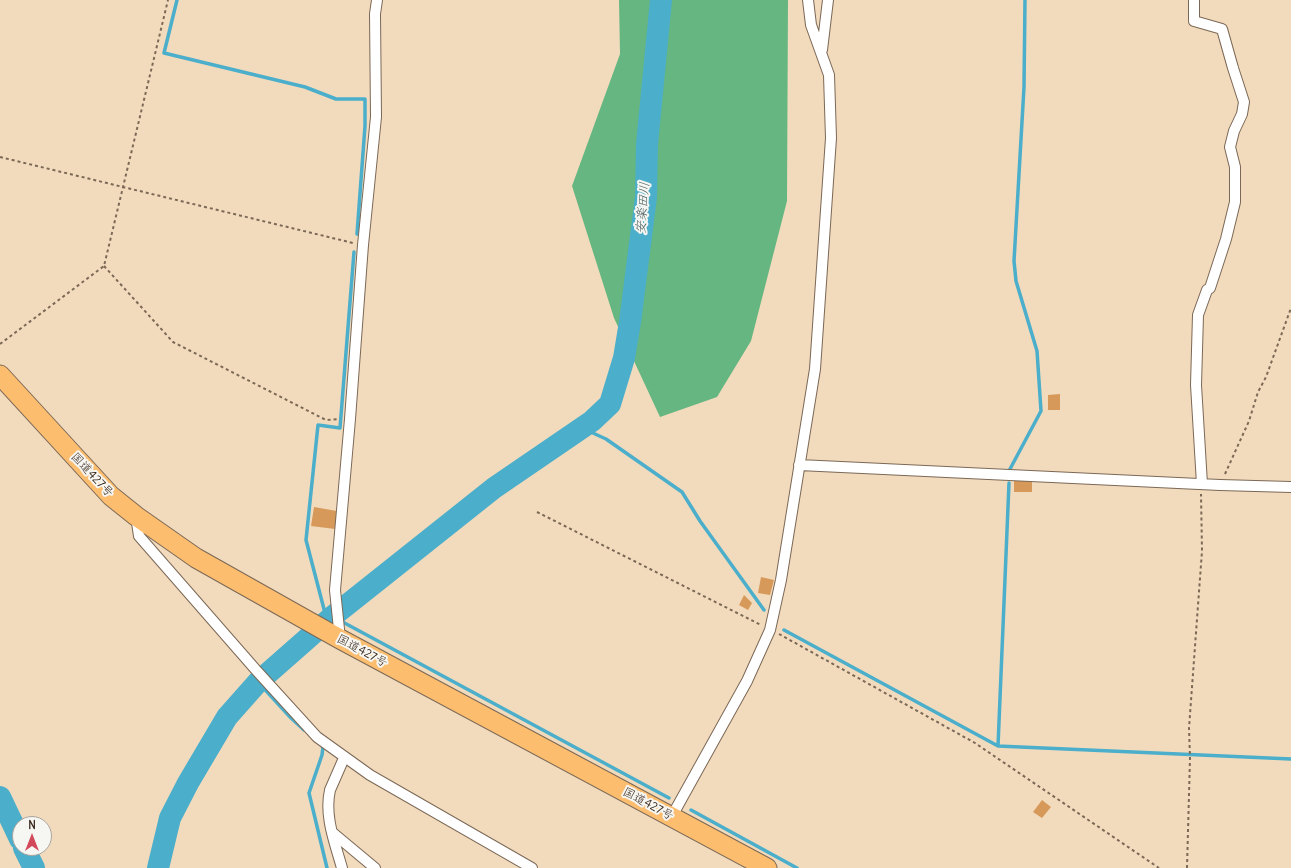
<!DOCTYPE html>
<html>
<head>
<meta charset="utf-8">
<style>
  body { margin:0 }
  #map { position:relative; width:1291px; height:868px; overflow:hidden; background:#f2dbbd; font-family:Delius,sans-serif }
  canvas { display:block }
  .north { position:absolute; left:12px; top:816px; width:40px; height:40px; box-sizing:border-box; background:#f6f6f2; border:1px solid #aba49d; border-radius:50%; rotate:0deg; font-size:11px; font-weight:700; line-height:16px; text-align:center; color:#3b2a1e }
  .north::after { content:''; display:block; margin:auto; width:14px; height:18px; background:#d1495b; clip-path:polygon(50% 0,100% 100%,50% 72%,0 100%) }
</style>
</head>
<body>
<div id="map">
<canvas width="1291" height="868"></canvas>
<div class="north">N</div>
</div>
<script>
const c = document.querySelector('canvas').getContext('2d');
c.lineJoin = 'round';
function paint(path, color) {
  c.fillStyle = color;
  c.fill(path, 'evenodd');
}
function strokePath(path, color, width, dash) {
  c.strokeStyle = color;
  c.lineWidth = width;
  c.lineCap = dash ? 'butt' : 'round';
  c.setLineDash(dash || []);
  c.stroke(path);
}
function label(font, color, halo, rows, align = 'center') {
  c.font = font + ' Delius,"Klee One",sans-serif';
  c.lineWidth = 4;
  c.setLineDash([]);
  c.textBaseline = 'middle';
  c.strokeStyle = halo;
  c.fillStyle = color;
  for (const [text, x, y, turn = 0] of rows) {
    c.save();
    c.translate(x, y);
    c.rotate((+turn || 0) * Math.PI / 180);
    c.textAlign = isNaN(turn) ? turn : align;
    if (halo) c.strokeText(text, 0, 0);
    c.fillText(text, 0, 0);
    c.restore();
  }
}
paint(new Path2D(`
  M619,0H788L787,201L751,341L717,397L660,417L614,318L572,186L620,54Z`), '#66b681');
strokePath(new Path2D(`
  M177,0L164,53L305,87L336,99H365V126L357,234
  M582,428L606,439L682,492L700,521L764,610
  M1010,469L1041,411L1037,351L1016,281L1014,261L1024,87L1025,0
  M329,620L325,613L306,540L318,425L340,428L354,252
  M339,620L669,798
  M784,630L998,746L1291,759
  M258,682L291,718L304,730
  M321,745L323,747L322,755L309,793L327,868
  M998,746L1009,483
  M691,810L797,868`), '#4baeca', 3.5);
strokePath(new Path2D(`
  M0,797L20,839
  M24,848L34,868
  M158,868L170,818L188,783L227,717L258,682L333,616L494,488L592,421L610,404L624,358L630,322L646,197L647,144L661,0`), '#4baeca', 22);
paint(new Path2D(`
  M1060,394V410H1048V395Z
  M1014,481H1032V492H1014Z
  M314,507L337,511L335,529L311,526Z
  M761,577L774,580L770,595L758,593Z
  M744,595L752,603L748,610L739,605Z
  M1042,800L1051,807L1042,818L1033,812Z`), '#d7995a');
const street = new Path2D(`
  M1194,0V21L1222,29L1233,68L1244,102L1242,114L1234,131L1230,147L1235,167V202L1226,239L1210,288L1207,290L1198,315L1196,385L1202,484
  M822,50L828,0
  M799,465L1220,485L1291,487
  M136,516L139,536L256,670L317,737L370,775L532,868
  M340,639L335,590L350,419L363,245L376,117L375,14L377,0
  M672,816L747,681L770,630L781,580L815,369L831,138L829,75L811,25L808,0
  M333,833L375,868
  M342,868C335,843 324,816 330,790L344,758`);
const highway = new Path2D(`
  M0,375L111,496L136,516L196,558L340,639L767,868`);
strokePath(street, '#7b6856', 12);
strokePath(highway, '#7b6856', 21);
strokePath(new Path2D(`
  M0,157L353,243
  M104,266L173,342L326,420L339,419
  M0,344L104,266L168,0
  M1225,474L1249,421L1258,392L1266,377L1291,308
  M537,512L761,625
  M779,634L975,743L1159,868
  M1187,868L1190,758L1189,728L1202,551L1201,494`), '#7b6856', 2, [3, 3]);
strokePath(street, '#fff', 10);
strokePath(highway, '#fcbd6e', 19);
label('12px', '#3b2a1e', '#f6f6f2', [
  ["国道427号",92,475,47],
  ["国道427号",362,651,28],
  ["国道427号",648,804,28]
]);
label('italic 13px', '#41585a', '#f6f6f2', [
  ["安楽田川",643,208,-85]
]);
</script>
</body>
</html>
